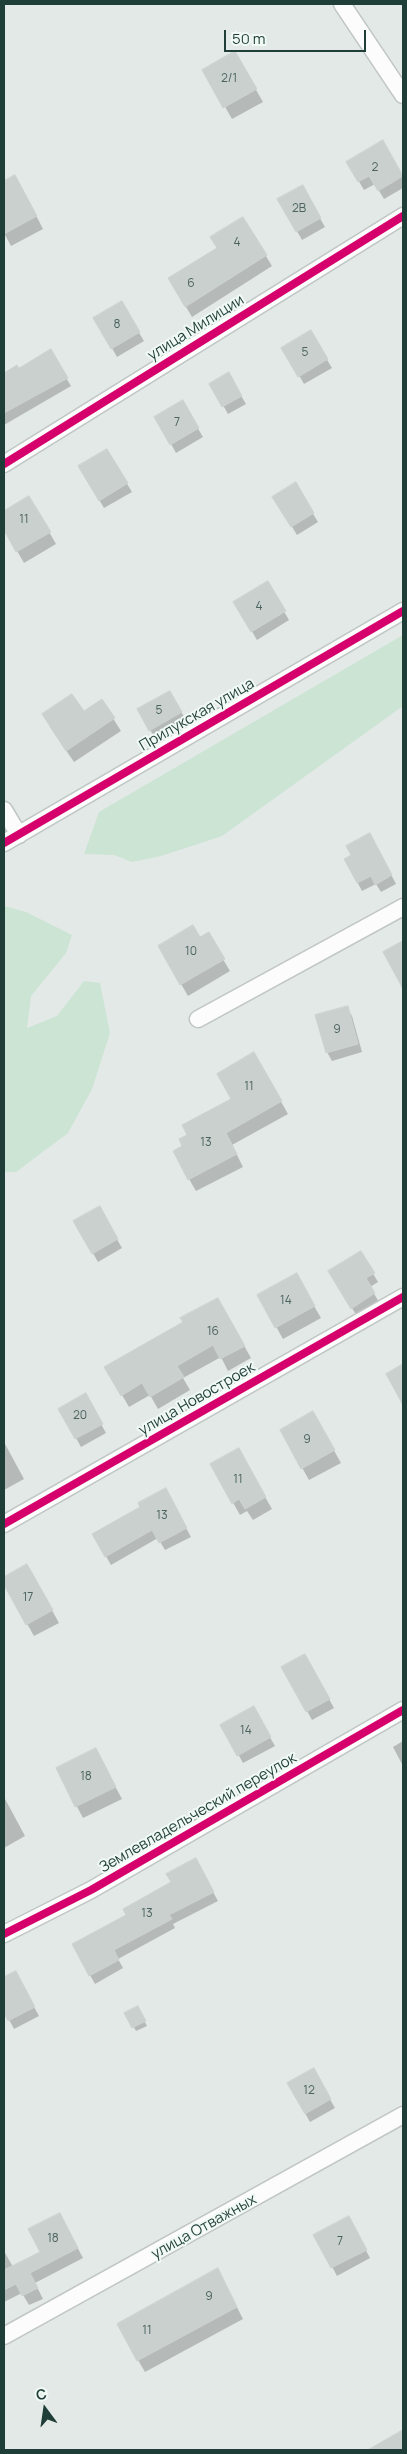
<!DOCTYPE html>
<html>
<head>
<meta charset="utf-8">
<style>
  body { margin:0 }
  #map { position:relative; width:407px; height:2454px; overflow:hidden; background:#e3e9e7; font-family:Manrope,sans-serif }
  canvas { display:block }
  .frame { position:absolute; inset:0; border:5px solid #1f3e38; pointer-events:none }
  .north { position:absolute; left:20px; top:2384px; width:50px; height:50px; -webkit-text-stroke:4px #f1f9f5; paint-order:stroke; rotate:346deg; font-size:14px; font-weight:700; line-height:20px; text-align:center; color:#1f3e38 }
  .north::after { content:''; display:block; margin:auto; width:18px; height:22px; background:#1f3e38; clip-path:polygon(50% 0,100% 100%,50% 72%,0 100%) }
  .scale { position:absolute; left:224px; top:30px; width:142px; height:22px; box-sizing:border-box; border:2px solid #1f3e38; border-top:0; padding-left:6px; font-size:15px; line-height:18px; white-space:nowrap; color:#1f3e38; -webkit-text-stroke:4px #f1f9f5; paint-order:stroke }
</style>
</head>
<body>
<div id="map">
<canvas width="407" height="2454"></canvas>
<div class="frame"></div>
<div class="north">С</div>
<div class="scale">50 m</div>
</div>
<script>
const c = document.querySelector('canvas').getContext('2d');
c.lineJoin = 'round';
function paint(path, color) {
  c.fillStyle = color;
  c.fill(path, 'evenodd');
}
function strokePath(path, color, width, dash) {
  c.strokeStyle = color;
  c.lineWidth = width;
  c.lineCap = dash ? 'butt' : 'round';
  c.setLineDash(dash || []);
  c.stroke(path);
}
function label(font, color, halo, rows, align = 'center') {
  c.font = font + ' Manrope,sans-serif';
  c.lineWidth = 4;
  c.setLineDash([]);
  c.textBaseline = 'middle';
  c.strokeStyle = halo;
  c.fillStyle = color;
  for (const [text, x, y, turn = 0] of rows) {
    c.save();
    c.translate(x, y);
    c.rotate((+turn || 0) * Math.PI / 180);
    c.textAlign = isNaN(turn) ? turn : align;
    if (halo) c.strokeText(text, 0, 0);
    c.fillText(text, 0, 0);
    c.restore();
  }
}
paint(new Path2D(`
  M403,635V706L222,836L161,856L132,862L114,855L84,854L99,812Z
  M4,906L26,912L72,935L66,953L31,996L27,1028L57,1016L84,981L100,983L110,1033L92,1089L68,1133L16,1172H4Z`), '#cbe4d4');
paint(new Path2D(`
  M235,53L263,102L232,119L204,70Z
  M383,142L403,177V188L384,199L375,184L364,190L348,163Z
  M4,179L5,182L22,188L43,229L11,246L4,233Z
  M302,187L325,227L302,240L279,199Z
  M243,218L272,266L192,317L169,278L218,249Z
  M121,303L144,341L117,357L95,318Z
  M310,332L332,368L304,384L283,348Z
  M50,351L71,386L4,425V374L16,367L18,370Z
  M228,374L246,404L228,414L211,384Z
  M182,402L203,437L176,453L156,417Z
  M107,451L132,492L104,508L80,467Z
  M295,484L318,522L297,535L274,497Z
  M29,497L56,544L24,563L4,528V512Z
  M267,583L289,620L257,640L235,602Z
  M169,692L186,720L155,738L138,710Z
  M102,701L121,731L74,762L50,727L84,713Z
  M375,843L396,884L381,892L376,884L362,891L345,859Z
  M208,934L230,971L188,996L159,946L200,939Z
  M347,1008L352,1016L362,1052L332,1061L327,1052Z
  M254,1054L288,1114L232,1145L243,1167L196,1191L189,1179L184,1147L189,1135L233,1099Z
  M99,1208L122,1248L98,1262L75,1222Z
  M361,1253L378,1282L370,1287L379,1302L357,1316L329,1272Z
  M296,1275L321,1318L283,1339L259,1296Z
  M218,1299L251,1358L228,1371L221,1357L183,1378L190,1390L158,1409L150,1395L129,1407L106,1367L184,1323Z
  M85,1395L106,1433L81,1447L60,1409Z
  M313,1413L341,1463L309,1480L281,1430Z
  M4,1442L24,1479L4,1490Z
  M238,1450L272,1509L253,1520L247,1511L240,1515L212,1465Z
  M165,1490L191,1537L165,1550L158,1538L111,1565L94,1535L141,1507Z
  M27,1565L59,1623L34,1636L4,1583V1578Z
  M305,1656L334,1708L312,1720L283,1667Z
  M253,1708L275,1746L243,1763L222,1725Z
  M403,1741V1766L393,1747Z
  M102,1762L122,1799L83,1818L57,1769Z
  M4,1797L25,1836L4,1848Z
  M200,1868L218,1901L173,1924L175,1928L118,1959L123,1968L95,1984L90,1975L128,1915Z
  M15,1972L39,2016L14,2029L4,2010V1978Z
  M137,2007L147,2026L136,2031L126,2013Z
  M313,2070L335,2108L310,2122L289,2084Z
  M65,2224L83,2258L35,2283L43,2299L29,2305L22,2293L4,2302V2251L13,2267L42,2253Z
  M353,2226L370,2258L337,2276L315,2235Z
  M224,2282L243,2319L145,2372L138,2360Z`), '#0003');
const building = new Path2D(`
  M235,51L257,89L223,108L202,70Z
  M383,140L403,176L378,191L369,176L358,182L346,162Z
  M15,175L37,216L4,234V181Z
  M303,185L321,218L296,232L277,199Z
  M243,217L267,255L185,307L168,278L217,248L210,237Z
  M122,301L140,332L111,349L93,318Z
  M311,330L328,359L298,377L281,348Z
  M51,349L68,378L4,413V373L17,365L19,368Z
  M229,372L242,396L222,407L209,384Z
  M183,400L199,428L170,445L154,417Z
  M107,449L128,483L99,501L78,466Z
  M296,482L314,513L291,527L272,497Z
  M29,496L51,532L16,552L4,530V511Z
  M268,581L286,611L251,632L233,602Z
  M170,691L182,712L149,731L137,709Z
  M72,694L84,711L102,699L115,718L66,751L42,714Z
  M370,833L392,875L375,885L371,876L357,883L344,859L351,855L346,846Z
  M193,925L200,937L209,932L225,959L180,985L158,946Z
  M403,941V989L383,952Z
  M348,1006L358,1044L326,1053L315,1015Z
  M254,1052L282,1101L226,1133L237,1154L188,1180L173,1151L182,1146L179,1139L187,1135L182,1125L231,1099L217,1074Z
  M100,1206L118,1239L92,1254L73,1221Z
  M361,1251L375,1273L366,1278L375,1293L351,1309L328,1271Z
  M297,1273L315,1306L275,1328L257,1295Z
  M218,1298L245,1346L220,1359L213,1345L177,1366L184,1377L150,1397L142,1383L121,1396L104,1367L183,1322L180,1318Z
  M403,1364V1405L386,1374Z
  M86,1393L103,1424L75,1439L58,1409Z
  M313,1411L335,1450L301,1469L280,1430Z
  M239,1448L266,1497L245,1509L239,1499L232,1504L210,1464Z
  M166,1488L187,1528L159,1543L152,1530L105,1557L92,1534L140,1507L138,1503Z
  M27,1564L53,1610L26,1625L4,1585V1577Z
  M305,1654L330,1699L306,1712L281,1667Z
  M254,1706L271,1737L237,1756L220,1725Z
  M96,1748L116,1787L75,1807L56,1768Z
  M196,1858L214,1892L169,1915L172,1919L114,1950L119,1960L89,1976L72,1944L126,1915L123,1909L171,1882L166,1874Z
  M16,1971L35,2007L8,2021L4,2013V1977Z
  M138,2006L146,2021L132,2028L124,2013Z
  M314,2068L331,2099L305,2114L287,2083Z
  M60,2213L78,2248L30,2273L38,2288L22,2296L16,2284L4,2290V2270L40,2252L28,2229Z
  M349,2216L367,2250L331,2268L313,2235Z
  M218,2268L237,2307L137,2361L117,2324Z
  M403,2430V2450H368Z`);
paint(building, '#cad0ce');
strokePath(building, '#ccd2d0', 1);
const minor = new Path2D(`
  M342,4L403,95
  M4,464L403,216
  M4,810L19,835
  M4,843L403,611
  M198,1019L403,907
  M4,1524L403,1297
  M4,1934L91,1890L403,1710
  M4,2336L403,2115`);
strokePath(minor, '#c0c6c4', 19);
strokePath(minor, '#fbfcfb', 16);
strokePath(new Path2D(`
  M4,464L403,216
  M4,843L403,611
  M4,1524L403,1297
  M4,1934L91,1890L403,1710`), '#d6006c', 8);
label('12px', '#4a635e', null, [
  ["2/1",229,79],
  ["2",375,168],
  ["2В",299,209],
  ["4",237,243],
  ["6",191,284],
  ["8",117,325],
  ["5",305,353],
  ["7",177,423],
  ["11",24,520],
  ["4",259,607],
  ["5",159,711],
  ["10",191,952],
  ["9",337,1030],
  ["11",249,1087],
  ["13",206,1143],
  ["14",286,1301],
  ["16",213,1332],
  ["20",80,1416],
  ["9",307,1440],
  ["11",238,1480],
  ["13",162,1516],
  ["17",28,1598],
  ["14",246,1731],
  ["18",86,1777],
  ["13",147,1914],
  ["12",309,2091],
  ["18",53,2239],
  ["7",340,2242],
  ["9",209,2297],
  ["11",147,2331]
]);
label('15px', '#1f3e38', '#f1f9f5', [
  ["улица Милиции",196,328,-32],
  ["Прилукская улица",197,715,-30],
  ["улица Новостроек",197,1399,-30],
  ["Землевладельческий переулок",198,1813,-30],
  ["улица Отважных",204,2227,-29]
]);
</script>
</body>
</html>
